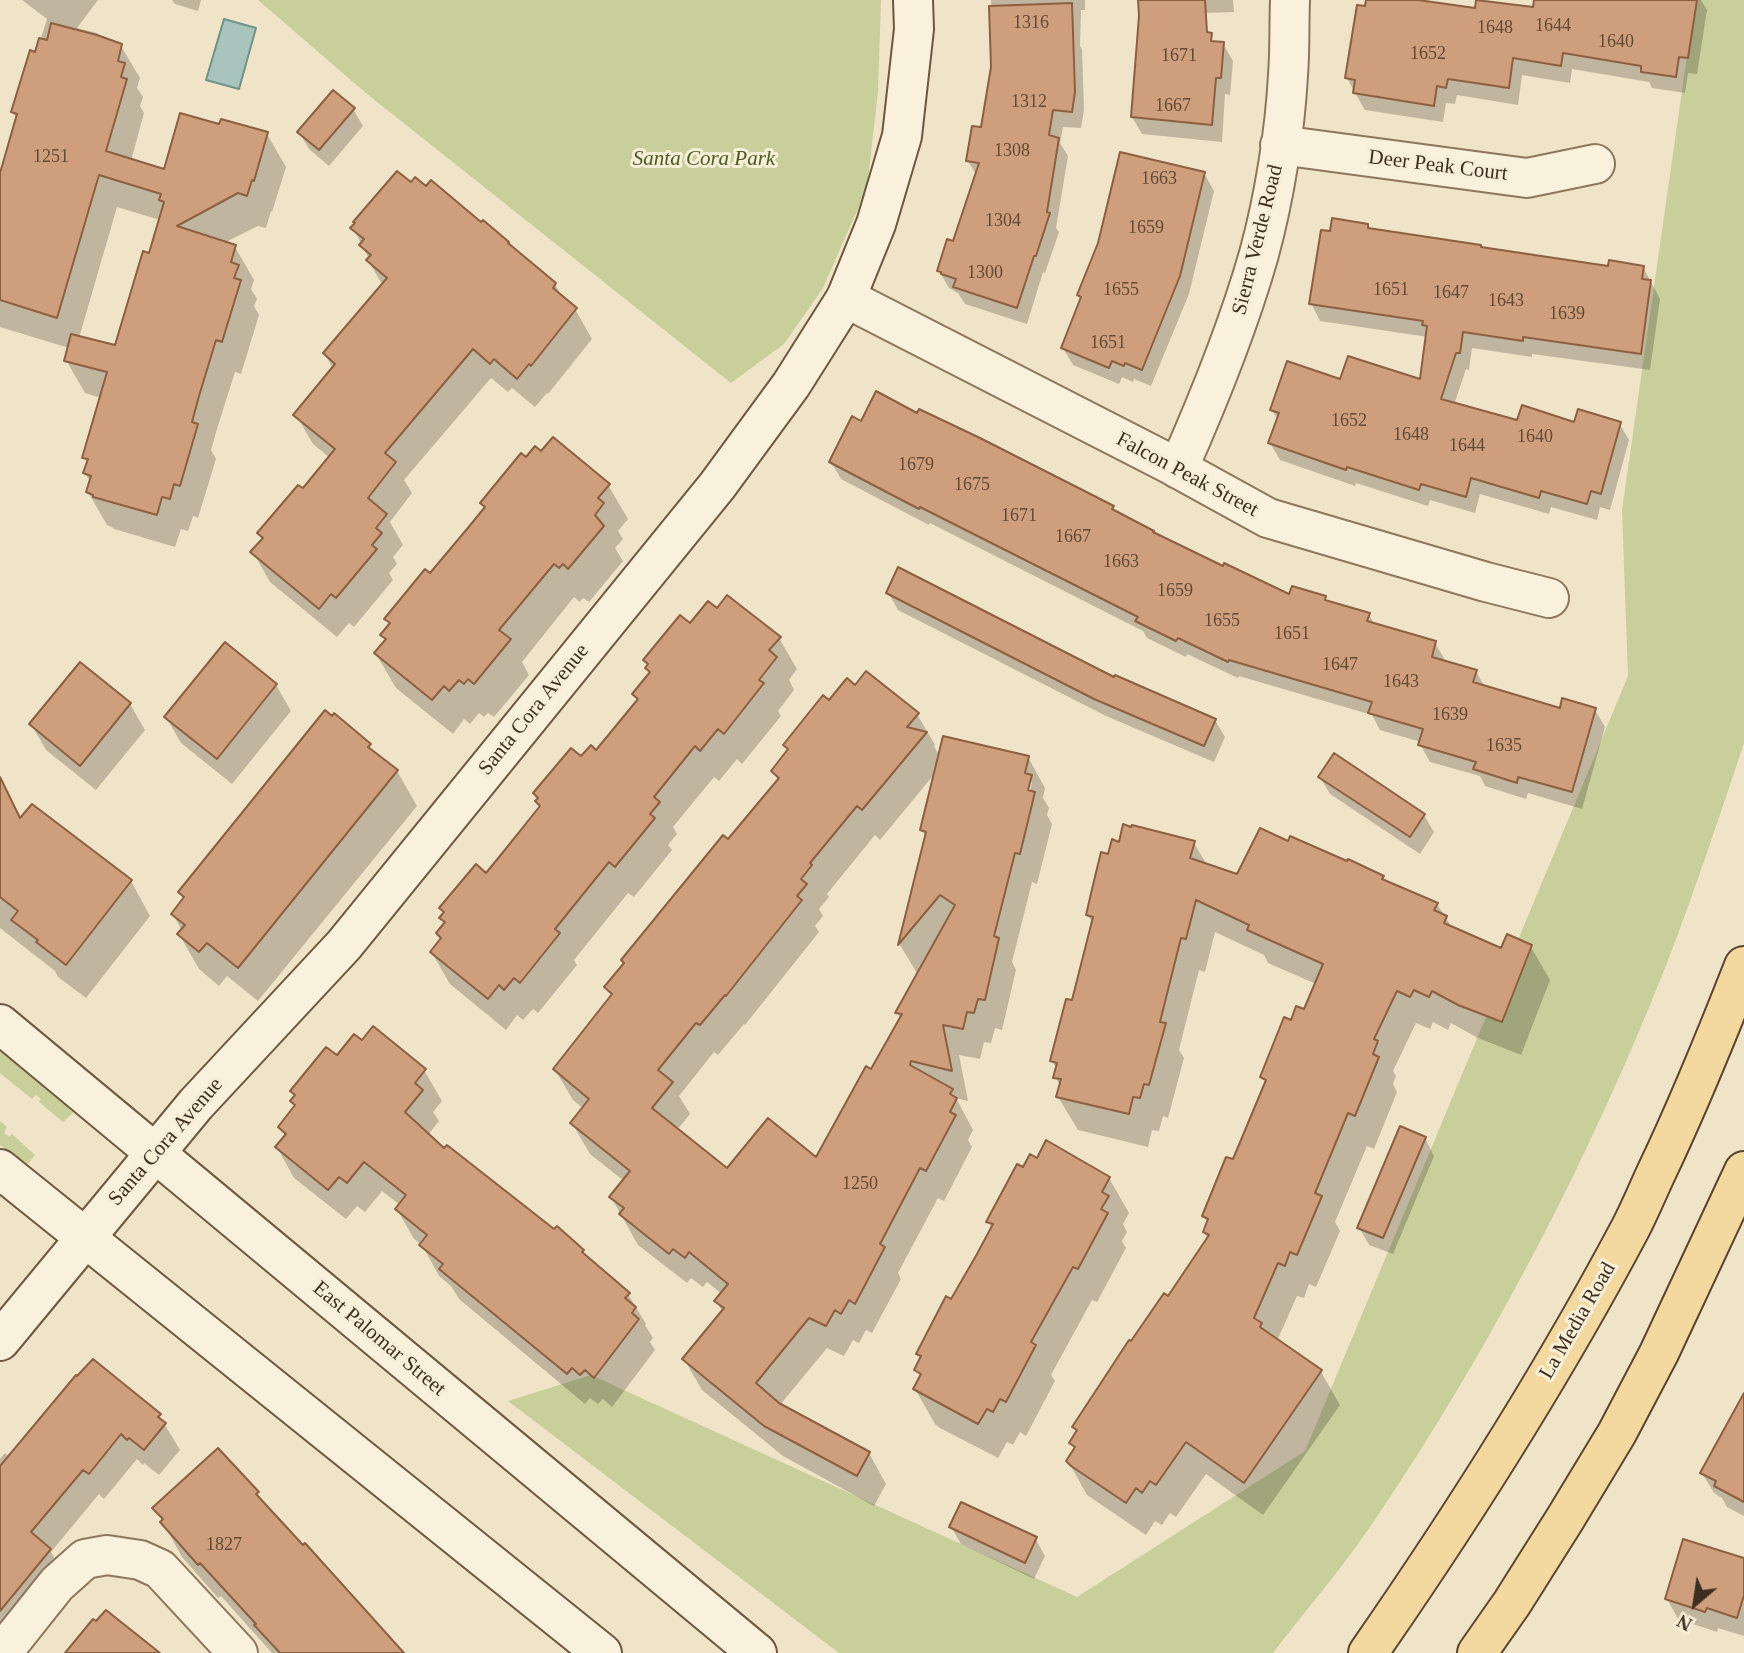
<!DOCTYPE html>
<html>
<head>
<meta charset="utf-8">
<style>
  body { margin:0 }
  #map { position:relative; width:1744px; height:1653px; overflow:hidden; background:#f0e4c8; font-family:"Times New Roman",serif }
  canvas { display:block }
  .north { position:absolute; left:1660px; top:1569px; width:70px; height:70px; -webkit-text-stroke:5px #f7eed8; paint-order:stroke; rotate:209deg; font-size:19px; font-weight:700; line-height:28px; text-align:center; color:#3d2e20 }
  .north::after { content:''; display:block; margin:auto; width:24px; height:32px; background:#3d2e20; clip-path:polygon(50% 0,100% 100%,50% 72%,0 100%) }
</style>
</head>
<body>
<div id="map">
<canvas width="1744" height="1653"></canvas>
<div class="north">N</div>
</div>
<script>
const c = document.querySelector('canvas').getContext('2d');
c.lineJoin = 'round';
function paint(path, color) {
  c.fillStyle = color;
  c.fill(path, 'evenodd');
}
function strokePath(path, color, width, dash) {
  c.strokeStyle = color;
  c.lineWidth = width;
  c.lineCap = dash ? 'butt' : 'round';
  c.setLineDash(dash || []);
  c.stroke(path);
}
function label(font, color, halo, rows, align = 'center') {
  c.font = font + ' "Times New Roman",serif';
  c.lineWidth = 6;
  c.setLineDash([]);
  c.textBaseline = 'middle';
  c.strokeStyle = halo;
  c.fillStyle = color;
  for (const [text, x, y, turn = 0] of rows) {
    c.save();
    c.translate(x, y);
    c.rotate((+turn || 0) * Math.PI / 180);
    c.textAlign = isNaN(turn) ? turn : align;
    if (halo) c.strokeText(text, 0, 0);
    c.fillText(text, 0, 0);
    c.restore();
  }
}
paint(new Path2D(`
  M258,0H881L878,92L867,188L823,288L784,344L731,383L367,94Z
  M1695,0H1744V743C1720,815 1696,887 1669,958C1591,1156 1490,1351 1370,1527C1340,1571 1305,1611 1273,1653H839L508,1401L591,1375L1077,1597L1305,1451L1628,676L1622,510Z
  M0,1045L44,1081L73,1113L63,1122L39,1102L41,1099L36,1095L32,1099L0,1073Z
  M0,1121L7,1127L4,1133L9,1137L12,1134L35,1155L28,1164L12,1154L0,1145Z`), '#c9cf9b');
const water = new Path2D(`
  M224,19L256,28L239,89L206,80Z`);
paint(water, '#a9c4bc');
strokePath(water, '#6f938a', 2);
paint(new Path2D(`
  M22,0H98L77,28L97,33L99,38L121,46L140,78L137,88L143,97L140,106L144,113L131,161L165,171L220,126L267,134L286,167L272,212L271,211L266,228L258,226L224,243L235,247L254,280L251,289L257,299L254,306L259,315L241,374L235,372L217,429L211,450L216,459L198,518L193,516L188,531L181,529L175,547L114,529L112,527L107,525L88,492L91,483L85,473L88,465L84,457L101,398L85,393L66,360L69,348L0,327V179L17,120L13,112L36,54L47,19ZM117,207L160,220L150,255L116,348L79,338Z
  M172,0H201L198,11L175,4Z
  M991,0H1085V10H1081L1080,46L1082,49L1084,110L1081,128L1063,127L1060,143L1068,156L1056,228L1059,232L1045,273L1043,272L1027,324L965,304L958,293L949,288L939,271L954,243L977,176L968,161L983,129L993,68Z
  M1141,0H1233L1234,12L1150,15Z
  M1375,0H1406L1476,10L1534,9L1536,0H1701L1707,10L1697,74L1688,73L1685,93L1652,88L1649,82L1572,69L1570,83L1522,75L1518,105L1457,95L1455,104L1446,103L1443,122L1365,110L1355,93L1347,78L1376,10Z
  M1223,44L1233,61L1230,95L1225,94L1222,142L1142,134L1132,117Z
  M353,109L363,126L329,166L309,149L299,132Z
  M1204,173L1214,191L1189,294L1151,386L1134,379L1133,382L1122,377L1119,384L1073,365L1063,348L1082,300L1079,295L1100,243Z
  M1367,225L1370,230L1481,249L1609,268L1643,267L1660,299L1650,370L1532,354V357L1472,348L1469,370L1466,369L1454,405L1518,422L1619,423L1629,440L1610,510L1600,507L1597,520L1551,507L1549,514L1480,494L1475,513L1430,500L1428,506L1356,483L1355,486L1280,460L1270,443L1278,420L1272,410L1341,381L1421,382L1428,337L1320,321L1311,303L1331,233Z
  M353,228L555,284L563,298L575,309L592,339L548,394L547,393L535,407L512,388L508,392L491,378L404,480L412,493L390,522L403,545L393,557L397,564L389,573L393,580L354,627L349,623L337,637L270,582L253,552L263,540L259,534L303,491L330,458L313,444L296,415L333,369L325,354L383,286L368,260L369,259Z
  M831,462L1112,508L1115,512L1153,532L1155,535L1290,597H1325L1328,602L1369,615L1375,625L1435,643L1445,660L1444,662L1476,671L1485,688L1561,710H1595L1605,727L1582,809L1528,793L1526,799L1485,786L1480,776L1430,762L1420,744L1421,742L1380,730L1372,715L1239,676L1238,678L1187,654L1186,657L1147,638L1143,631L930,523L929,525L841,479Z
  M608,485L628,519L618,531L623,539L615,548L623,561L589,602L583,598L580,602L574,597L522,662L529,675L494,717L488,713L484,717L479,713L470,724L464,719L453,734L396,688L376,654L386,642L382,635L390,626L387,619L431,576L485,509L482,503Z
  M888,592L1115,679L1215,720L1225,737L1214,762L1106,716L898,610Z
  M717,610L779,638L797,669L789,680L794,690L778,711L781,716L742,764L737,759L719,781L714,777L673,827L677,834L668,845L672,850L634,897L628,893L574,960L577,965L538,1013L533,1009L523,1020L517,1015L506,1030L450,984L432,953L442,940L438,934L446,925L442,918L445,914L441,909L486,875L540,808L537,802L539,799L535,793L581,759L597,752L638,702L634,694L651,674L647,668L649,666L645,660L691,626Z
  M276,685L291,711L232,784L181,743L166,717Z
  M855,687L917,714L935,745L934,746L940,757H1028L1045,788L1043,798L1049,808L1047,815L1052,824L1037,884L1032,882L1012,962L1016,970L1002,1030L995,1028L991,1043L984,1042L980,1059L959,1055L968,1101L956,1098L973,1130L968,1140L972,1147L944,1201L938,1198L898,1273L901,1279L872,1333L866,1330L859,1343L853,1340L844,1356L827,1348L780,1405L869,1453L886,1484L874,1506L783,1456L702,1390L684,1359L723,1312L716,1301L722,1294L707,1282L703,1287L691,1278L687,1283L638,1245L611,1197L624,1181L590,1154L572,1123L584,1109L573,1100L555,1070L612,997L606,987L778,781L773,771L789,751L785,745L829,703ZM936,772L922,830L927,839L900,945L918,975L897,1013L901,1019L872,1072L816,1160L727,1170L677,1130L690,1114L679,1096L714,1052L718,1055L744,1024L745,1025L819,932L815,926L823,916L819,909L829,897L827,894L875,835L880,840ZM1029,782H1032L1028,799L1025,798Z
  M130,704L145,730L96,790L46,750L31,724Z
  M369,745L374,754L397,771L417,806L258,1001L227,976L219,986L199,969L179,934L182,931L173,914L184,900L180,892Z
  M1320,777L1424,815L1434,832L1420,854L1330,794Z
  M0,780L22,819L131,881L150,916L86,998L58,977L55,971L0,928Z
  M1194,843L1207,865L1238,876L1289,843L1383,878L1385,882L1437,904L1453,929L1502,951L1531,947L1550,980L1521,1055L1478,1038L1451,1023L1448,1030L1433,1022L1430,1029L1416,1023L1393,1071L1396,1076L1393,1084L1397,1092L1374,1149L1367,1146L1335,1222L1340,1231L1316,1287L1309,1284L1304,1298L1297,1296L1277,1341L1321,1372L1340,1405L1263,1515L1206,1474L1176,1517L1170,1513L1162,1525L1155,1521L1146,1535L1087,1495L1068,1461L1075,1450L1071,1443L1078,1433L1074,1427L1168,1298L1208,1239L1204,1232L1208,1223L1204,1216L1234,1161L1266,1084L1262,1077L1292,1022L1305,1011L1316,984L1268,963L1264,955L1215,932L1205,972L1199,970L1179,1050L1184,1058L1168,1118L1163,1116L1159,1131L1152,1130L1148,1147L1078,1130L1058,1097L1061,1087L1055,1077L1057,1069L1052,1061L1073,1002L1093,924L1088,915L1109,856L1120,844Z
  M337,1057L424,1070L442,1101L433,1112L439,1121L428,1135L445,1151L554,1232L583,1251L588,1260L628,1294L646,1324L645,1325L653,1338L650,1342L655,1350L612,1407L603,1399L598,1404L590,1398L585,1404L459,1299L451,1286L439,1276L422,1245L414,1239L397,1209L400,1205L382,1191L365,1212L357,1206L346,1219L294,1178L277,1147L286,1137L280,1127L296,1108L292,1102L295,1097L292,1091Z
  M1425,1138L1434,1156L1393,1254L1369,1245L1359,1227Z
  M1109,1178L1129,1213L1123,1224L1127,1232L1122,1241L1126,1248L1097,1302L1092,1300L1051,1375L1055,1381L1026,1436L1020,1432L1013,1445L1007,1442L998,1458L940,1428L935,1424L915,1389L921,1378L916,1370L921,1360L918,1354L952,1302L992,1229L988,1221Z
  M159,1415L180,1450L159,1475L144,1463L143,1465L137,1459L104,1499L99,1494L51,1552L65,1576L0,1653V1459L5,1453L10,1457Z
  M1744,1431V1516L1727,1507L1722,1498L1714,1493L1702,1473Z
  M218,1450L257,1493L264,1505L401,1653H272L221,1596L218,1598L182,1557L155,1508Z
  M951,1527L1035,1538L1045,1556L1034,1579L961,1544Z
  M1744,1560V1636L1718,1628L1717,1632L1678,1619L1667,1599Z`), '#0003');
const building = new Path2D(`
  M1138,0H1205L1207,32L1212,33L1211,41L1224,42L1221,78H1216L1212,125L1131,117L1139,16Z
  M1366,0H1418L1475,8L1476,0L1533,7L1534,0H1697L1688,58L1679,57L1676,77L1641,72V66L1563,53L1561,66L1513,58L1509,88L1448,79L1446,88L1437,86L1434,106L1353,93L1355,80L1345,78L1357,5L1365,6Z
  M1072,3L1075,92L1072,112L1053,110L1049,135L1059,138L1047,212L1050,213L1036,256H1034L1017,308L953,287L956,279L941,274V272L937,271L947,239L953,241L979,163L966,161L972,126L981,127L991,67L989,6Z
  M51,23L97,35L122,44L118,61L125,63L121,77L127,79L106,151L164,169L180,113L219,124L221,119L268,132L254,181L252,180L247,196L238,193L177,226L236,245L231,262L239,265L234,278L241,280L222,342L216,340L199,396L192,422L198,424L180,486L174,484L170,499L162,497L157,515L93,497V495L86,492L91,476L83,473L88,459L82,458L107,372L64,361L71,334L115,345L143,251L149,253L164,202L159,200L161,194L99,175L57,318L0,300V173L17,114L11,112L30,50L35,52L39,38L47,40Z
  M333,90L355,108L319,150L297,132Z
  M1120,152L1205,172L1180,276L1142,370L1125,363L1124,366L1112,361L1109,368L1061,348L1081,297L1077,295L1098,243Z
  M397,171L411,182L415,177L426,186L431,180L481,222L483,220L509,242L508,243L556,283L553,288L577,308L531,366L529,364L517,379L494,359L490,364L473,349L385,453L396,462L368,498L387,514L376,528L382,533L372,545L377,549L336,598L331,594L319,609L250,552L263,538L257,533L298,485L303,488L335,449L293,415L335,364L323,353L387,278L366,260L371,255L359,245L364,239L350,228L355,223L353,222Z
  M1332,218L1368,224V228L1481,245V247L1608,266L1609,260L1644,266L1642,279L1651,280L1641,354L1523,337V341L1463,332L1460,353H1456L1441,399L1517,420L1522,405L1574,422L1578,409L1621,422L1601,494L1591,491L1587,504L1541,491L1539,498L1471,478L1466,497L1421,484L1419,490L1347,467L1346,470L1268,443L1279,413L1270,410L1287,361L1340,379L1348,356L1420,379L1427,326L1422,325L1423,321L1309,304L1321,230L1330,231Z
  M876,391L917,413L919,409L980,438L1114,506L1112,509L1154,531L1153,532L1223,566L1224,563L1289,594L1292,586L1326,596L1325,600L1370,613L1367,621L1436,641L1432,657L1477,670L1473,682L1560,708L1562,698L1596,708L1572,792L1518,777L1517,783L1473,769L1476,762L1418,745L1423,729L1368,713L1372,702L1229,660L1228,662L1178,638L1176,641L1135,621L1138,617L920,507L919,509L829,462L852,416L861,421Z
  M553,437L610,484L598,498L604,503L595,515L604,526L568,569L563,564L559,568L554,564L499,630L511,639L474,684L468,679L464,684L459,680L449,691L444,686L432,700L374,653L386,639L380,635L390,623L384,619L425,569L430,573L467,529L485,507L480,503L521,453L526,457L535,446L541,451Z
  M898,567L1114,677L1115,675L1216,719L1204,746L1094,699L886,593Z
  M727,595L781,637L769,650L777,657L759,680L764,683L724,734L718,729L700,751L695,746L654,797L660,802L650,814L655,818L615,867L609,862L555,929L560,933L520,983L514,978L504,990L499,985L488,999L430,952L441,938L436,933L445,922L439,918L444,912L439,908L476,864L486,873L504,851L540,806L535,801L538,798L533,793L571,748L581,756L591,745L596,750L638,699L632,694L650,672L645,668L648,664L643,660L680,615L690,623L708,601L717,608Z
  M225,642L277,684L217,759L164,717Z
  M80,662L131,703L80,766L29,724Z
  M866,671L919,713L907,727L927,732L862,810L857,806L810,863L812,865L801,879L807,884L797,896L802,900L726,996L725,995L700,1025L696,1023L658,1070L673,1082L652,1108L727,1168L768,1118L816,1157L866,1066L871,1069L902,1014L895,1013L955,905L940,895L898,945L926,832L920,830L943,736L1029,756L1025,773L1032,775L1028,790L1035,792L1020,854L1015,853L994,936L999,938L985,1000L978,999L974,1013L967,1012L963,1029L943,1025L952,1071L911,1061L910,1065L953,1089L950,1094L957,1098L950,1112L956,1115L926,1171L920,1168L880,1244L885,1247L855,1304L849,1300L841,1314L835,1310L826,1326L809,1318L756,1383L779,1403L870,1452L857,1476L764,1426L682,1359L724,1308L714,1301L728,1284L689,1252L685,1258L673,1249L669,1254L619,1214L624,1208L609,1197L630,1171L570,1123L589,1099L553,1069L612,994L604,987L624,963L621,960L723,835L728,839L779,778L771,771L788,749L783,745L823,695L829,700L847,678L855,685Z
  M325,710L332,716L334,713L371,744L368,747L398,770L238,968L207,943L199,952L177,934L185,925L171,914L184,897L178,892Z
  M1334,753L1425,814L1410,837L1318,777Z
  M0,777L20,818L32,804L132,880L66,965L36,942L38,940L11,920L18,911L0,897Z
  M1123,824L1131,827L1132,825L1195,841L1190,858L1237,874L1260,828L1288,841L1290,836L1347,861L1348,859L1384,876L1382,879L1438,903L1434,910L1447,916L1444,923L1501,948L1507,934L1532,945L1502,1022L1458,1005L1432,991L1429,997L1414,990L1410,997L1397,991L1374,1039L1378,1041L1373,1054L1379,1057L1355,1116L1348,1113L1315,1193L1322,1196L1297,1255L1290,1252L1285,1266L1278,1263L1254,1318L1262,1323L1260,1327L1322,1370L1244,1483L1186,1442L1156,1485L1150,1481L1142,1493L1136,1488L1126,1503L1071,1466L1066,1461L1075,1447L1069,1443L1077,1430L1072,1427L1129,1340L1131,1341L1164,1293L1168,1296L1209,1235L1203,1232L1208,1219L1202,1216L1226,1157L1233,1159L1266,1080L1260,1077L1284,1017L1291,1020L1296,1006L1304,1009L1323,964L1247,930L1249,925L1196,900L1186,939L1181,938L1160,1022L1166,1023L1149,1085L1144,1084L1140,1098L1133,1097L1129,1114L1056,1097L1061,1079L1053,1078L1057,1063L1050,1061L1066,999L1072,1000L1093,917L1086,915L1093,885L1101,852L1108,854L1112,839L1119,842Z
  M373,1026L426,1069L415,1083L423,1090L405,1112L444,1148L447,1145L554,1229L557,1226L584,1250L582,1252L630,1293L625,1298L636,1307L632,1313L639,1319L594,1378L585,1370L580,1375L572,1368L567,1374L439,1269L443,1264L419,1245L427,1235L395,1209L406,1195L364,1162L347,1183L339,1177L328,1190L275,1147L286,1134L278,1127L295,1105L290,1101L295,1095L290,1091L326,1047L337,1055L354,1034L362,1040Z
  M1400,1126L1426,1137L1383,1238L1357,1228Z
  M1046,1140L1110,1177L1102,1192L1109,1196L1101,1209L1108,1213L1078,1269L1073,1267L1031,1342L1036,1345L1006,1402L1000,1399L993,1412L987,1409L978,1424L913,1389L921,1374L914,1370L921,1356L916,1354L946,1296L951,1299L977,1254L993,1224L986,1222L1017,1164L1023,1167L1030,1154L1037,1158Z
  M93,1359L161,1414L158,1417L166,1423L144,1450L129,1438L127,1440L121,1434L89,1474L83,1470L31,1532L51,1549L0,1611V1466L76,1375L77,1376Z
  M1744,1393V1502L1714,1486L1716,1481L1700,1473Z
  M218,1448L259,1492L256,1494L303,1545L305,1543L404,1653H280L254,1625L256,1624L200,1563L198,1565L160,1522L163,1519L152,1508Z
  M961,1502L1037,1537L1025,1563L949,1527Z
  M1683,1539L1744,1558V1595L1737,1618L1707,1608L1705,1612L1665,1599Z
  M106,1610L160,1653H65L93,1619L96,1621Z`);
paint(building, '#cf9f7d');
strokePath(building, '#8d5f41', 2);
const street = new Path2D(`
  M1280,145L1527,178L1595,164
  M846,298L1170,464L1268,518L1486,582L1549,598
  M1178,469C1209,399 1238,328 1259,254C1274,199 1285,132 1288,75C1290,50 1289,25 1290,0
  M2,1653L57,1584L85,1559L107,1555L140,1560L160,1569L238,1653`);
const secondary = new Path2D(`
  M0,1024L757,1653
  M0,1169L602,1653
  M0,1341L196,1104L344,945L717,486L791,385L846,298L876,224L902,136L914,29L913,0`);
const primary = new Path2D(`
  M1368,1653C1463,1516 1552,1376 1630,1229C1640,1210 1648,1190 1657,1171C1689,1104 1717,1035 1744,966
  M1477,1653L1512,1603L1565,1519L1617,1433L1659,1353L1744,1171`);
strokePath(street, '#8d765c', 42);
strokePath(secondary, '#6f573f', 42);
strokePath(primary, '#5b4430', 42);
strokePath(street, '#faf1dc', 38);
strokePath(secondary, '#faf1dc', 38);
strokePath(primary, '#f3d9a0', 38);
label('18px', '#624a37', null, [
  ["1316",1031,23],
  ["1644",1553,26],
  ["1648",1495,28],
  ["1640",1616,42],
  ["1652",1428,54],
  ["1671",1179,56],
  ["1312",1029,102],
  ["1667",1173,106],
  ["1308",1012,151],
  ["1251",51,157],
  ["1663",1159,179],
  ["1304",1003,221],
  ["1659",1146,228],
  ["1300",985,273],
  ["1655",1121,290],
  ["1651",1391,290],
  ["1647",1451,293],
  ["1643",1506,301],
  ["1639",1567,314],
  ["1651",1108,343],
  ["1652",1349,421],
  ["1648",1411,435],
  ["1640",1535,437],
  ["1644",1467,446],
  ["1679",916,465],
  ["1675",972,485],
  ["1671",1019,516],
  ["1667",1073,537],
  ["1663",1121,562],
  ["1659",1175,591],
  ["1655",1222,621],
  ["1651",1292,634],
  ["1647",1340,665],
  ["1643",1401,682],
  ["1639",1450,715],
  ["1635",1504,746],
  ["1250",860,1184],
  ["1827",224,1545]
]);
label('italic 21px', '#4d5a26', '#f7eed8', [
  ["Santa Cora Park",704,159]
]);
label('21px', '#3d2e20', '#f7eed8', [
  ["Deer Peak Court",1438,166,7],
  ["Sierra Verde Road",1258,240,-76],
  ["Falcon Peak Street",1187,475,28],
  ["Santa Cora Avenue",534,710,-51],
  ["Santa Cora Avenue",166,1142,-49],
  ["La Media Road",1578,1321,-60],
  ["East Palomar Street",379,1339,40]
]);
</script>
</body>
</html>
